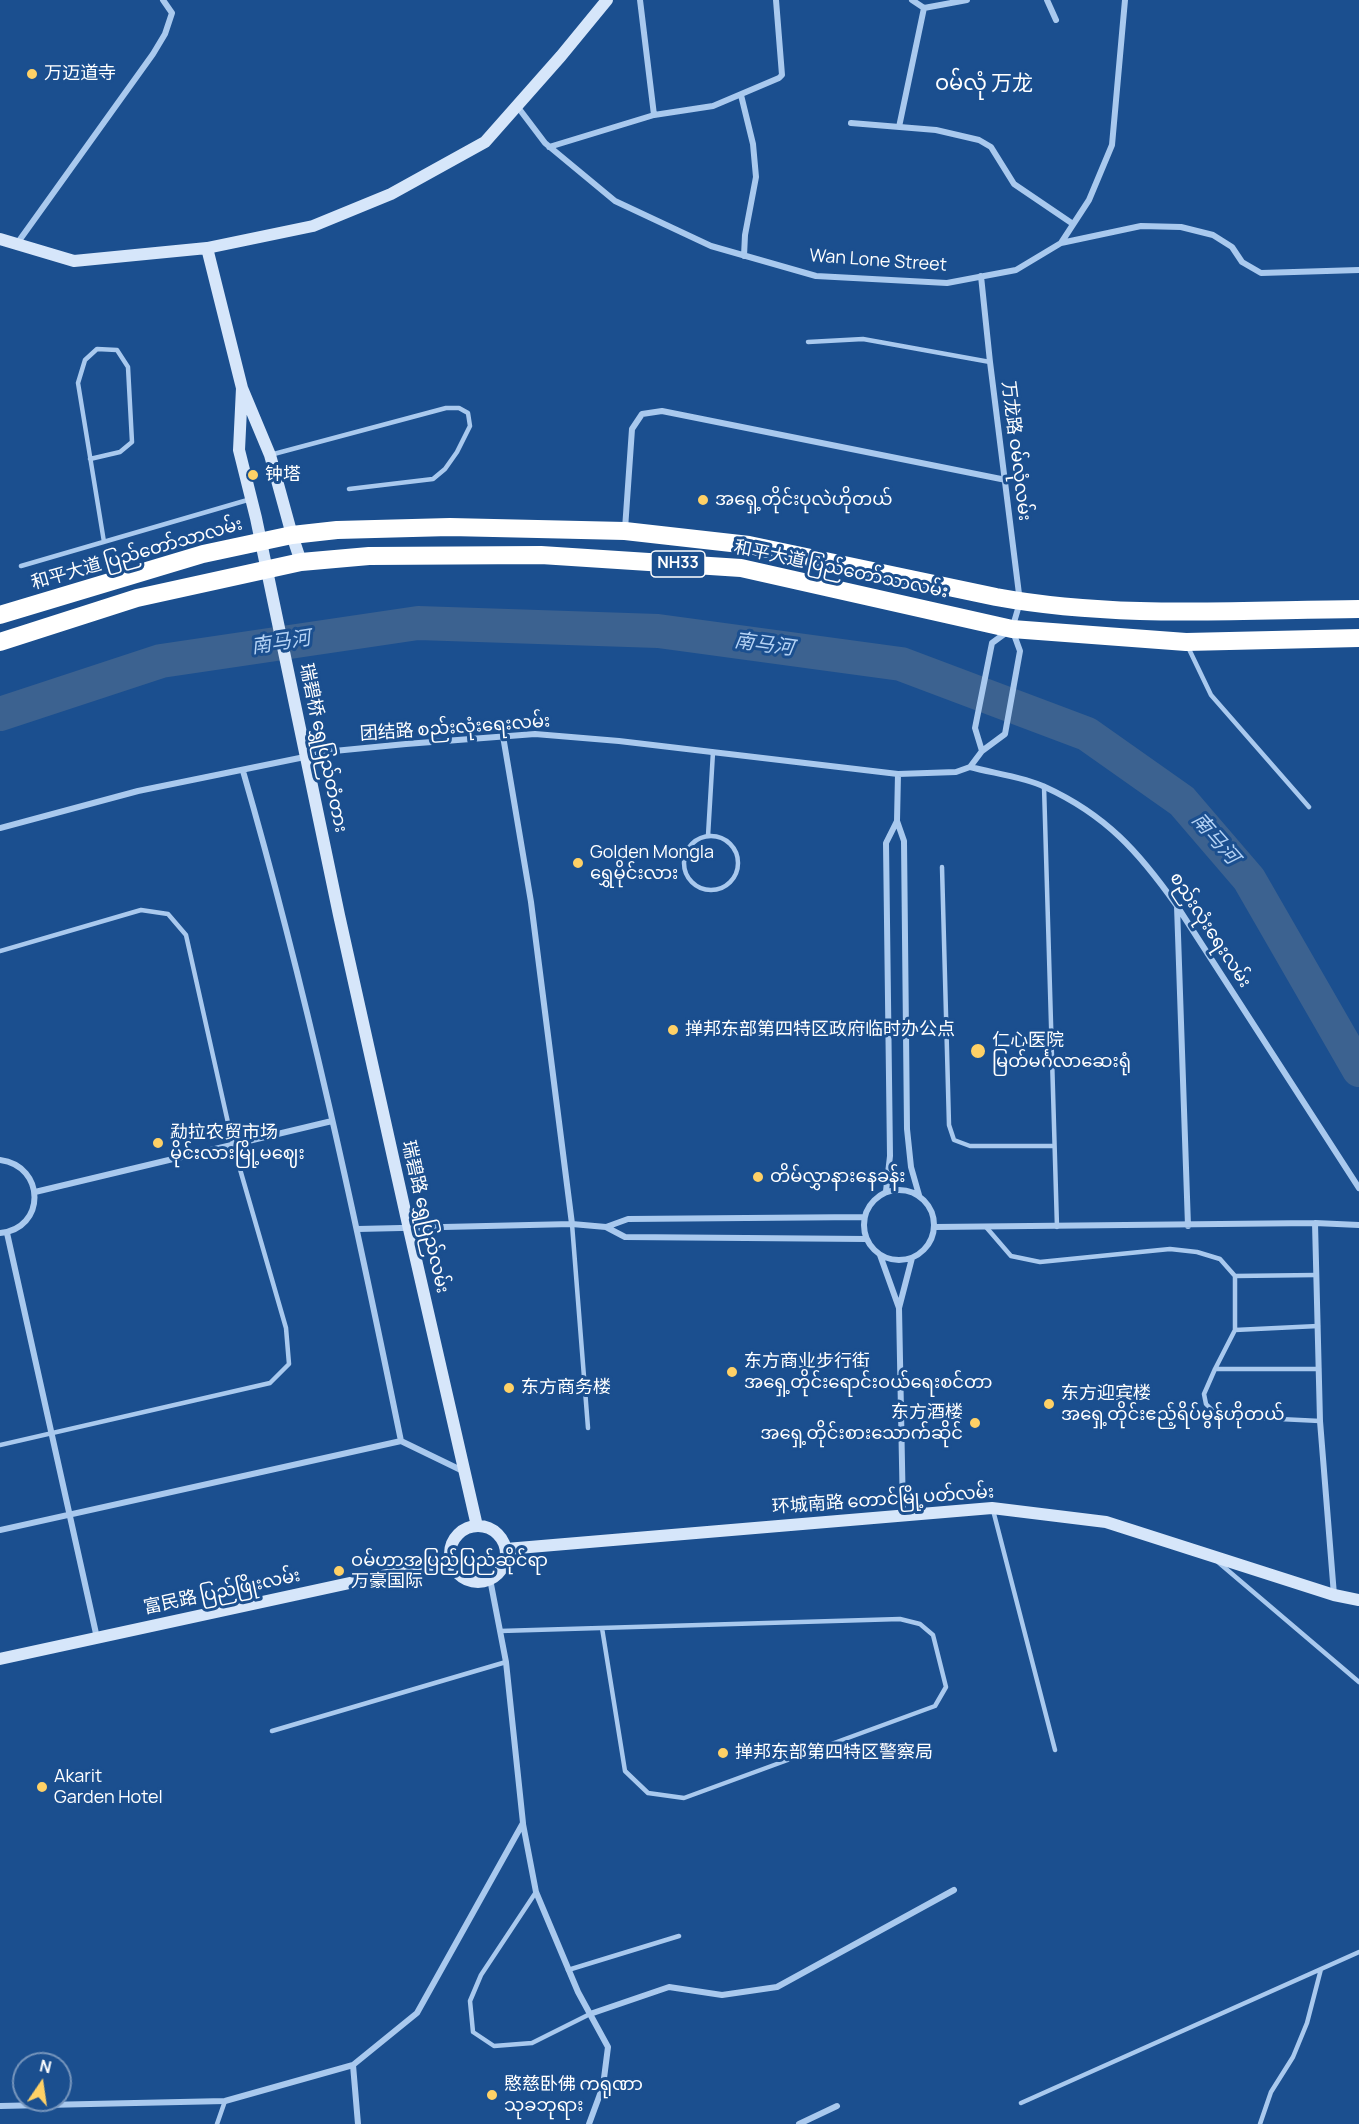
<!DOCTYPE html>
<html>
<head>
<meta charset="utf-8">
<style>
  body { margin:0 }
  #map { position:relative; width:1359px; height:2124px; overflow:hidden; background:#1b4f8f; font-family:Manrope,sans-serif }
  canvas { display:block }
  .north { position:absolute; left:12px; top:2052px; width:60px; height:60px; box-sizing:border-box; background:#1b4f8f; border:2px solid #7695bc; border-radius:50%; rotate:13deg; font-size:16px; font-weight:700; line-height:24px; text-align:center; color:#fff }
  .north::after { content:''; display:block; margin:auto; width:21px; height:27px; background:#ffd166; clip-path:polygon(50% 0,100% 100%,50% 72%,0 100%) }
</style>
</head>
<body>
<div id="map">
<canvas width="1359" height="2124"></canvas>
<div class="north">N</div>
</div>
<script>
const c = document.querySelector('canvas').getContext('2d');
c.lineJoin = 'round';
function strokePath(path, color, width, dash) {
  c.strokeStyle = color;
  c.lineWidth = width;
  c.lineCap = dash ? 'butt' : 'round';
  c.setLineDash(dash || []);
  c.stroke(path);
}
function label(font, color, halo, rows, align = 'center') {
  c.font = font + ' Manrope,"Noto Sans SC","Noto Sans Myanmar",sans-serif';
  c.lineWidth = 6;
  c.setLineDash([]);
  c.textBaseline = 'middle';
  c.strokeStyle = halo;
  c.fillStyle = color;
  for (const [text, x, y, turn = 0] of rows) {
    c.save();
    c.translate(x, y);
    c.rotate((+turn || 0) * Math.PI / 180);
    c.textAlign = isNaN(turn) ? turn : align;
    if (halo) c.strokeText(text, 0, 0);
    c.fillText(text, 0, 0);
    c.restore();
  }
}
strokePath(new Path2D(`
  M0,714L161,661L418,623L658,631L901,664L1087,734L1182,801L1249,879L1359,1070`), '#3c6290', 34);
strokePath(new Path2D(`
  M808,342L863,339L990,362
  M270,455L446,408H459L468,413L470,426L457,452L445,469L433,479L349,489
  M90,459L120,452L132,442L128,367L117,350L97,349L85,360L78,383L104,542
  M21,566L251,499
  M1188,647L1211,695L1309,807
  M1044,786L1057,1227
  M684 863a27 27 0 1 1 54 0a27 27 0 1 1-54 0Z
  M708,836L713,752
  M942,867L949,1125L954,1140L970,1146H1054
  M0,951L141,910L168,914L186,935L233,1145L286,1328L289,1364L270,1383L0,1445
  M572,1224L588,1428
  M986,1227L1011,1256L1040,1262L1170,1249L1197,1252L1220,1259L1235,1276V1330L1215,1369L1204,1394L1206,1404L1213,1411L1239,1417L1320,1421
  M1235,1276L1316,1275
  M1235,1330L1318,1326
  M1215,1369H1319
  M993,1510L1055,1750
  M1218,1562L1359,1682
  M500,1631L900,1619L920,1624L933,1635L946,1687L935,1706L684,1798L648,1793L625,1771L602,1628
  M272,1731L506,1662
  M536,1892L481,1975L470,2001L473,2032L494,2046L532,2043L590,2014
  M568,1970L679,1936
  M1021,2103L1359,1952
  M217,2124L225,2101
  M1260,2124L1271,2092L1293,2057L1307,2023L1321,1969`), '#a9c9ee', 4.5);
strokePath(new Path2D(`
  M640,0L654,115
  M912,0L924,8L967,0
  M1047,0L1056,20
  M741,95L753,144L756,177L745,235L744,256
  M517,106L545,143L615,201L711,246L816,276L947,283L1016,270L1061,243L1089,200L1112,145L1125,0
  M851,123L936,130L979,140L991,147L1014,184L1073,224
  M899,127L924,8
  M549,147L654,115L713,106L779,78L782,75L776,0
  M1061,243L1141,226L1181,227L1213,235L1232,247L1242,262L1261,273L1359,270
  M16,245L153,54L165,34L172,13L163,0
  M625,529L632,429L642,414L662,411L1006,480
  M503,736L531,902L572,1224
  M982,751L975,728L992,643L1007,632
  M970,767C992,773 1025,777 1045,787C1106,815 1139,852 1177,906L1359,1188
  M243,771C307,992 355,1216 401,1441L465,1472
  M897,821L898,774
  M0,828L138,791L334,751L406,744L535,734L619,741L898,774L956,772L970,767L982,751L1005,734L1020,651L1012,629L1020,602L990,362L981,276
  M1177,906L1188,1226
  M0,1160C46,1166 46,1229 0,1233
  M864 1225a35 35 0 1 1 70 0a35 35 0 1 1-70 0Z
  M886,1191L890,1156L886,843L897,821L904,841L907,1129L911,1167L919,1195
  M35,1192L332,1121
  M864,1217L628,1219L606,1227L625,1237L866,1239
  M1315,1223L1320,1421L1334,1595
  M935,1227L1315,1223L1359,1225
  M358,1229L572,1224L606,1227
  M7,1233L97,1638
  M880,1255L899,1308L912,1258
  M899,1308L903,1515
  M0,1530L401,1441
  M523,1824L536,1892L578,1992L608,2047L603,2086L589,2124
  M590,2014L669,1987L722,1995L777,1987L954,1890
  M353,2065L358,2124
  M0,2106L225,2101L353,2065L417,2013L523,1823L506,1662L490,1579
  M799,2124L837,2106`), '#a9c9ee', 6);
strokePath(new Path2D(`
  M0,239L74,261L207,248L313,226L391,194L485,142L561,56L607,0
  M207,248L242,388L270,455L292,535L301,562
  M242,388L239,450L256,518L339,915L409,1229L477,1526
  M450 1554a28 28 0 1 1 56 0a28 28 0 1 1-56 0Z
  M506,1549L992,1508L1106,1522L1334,1595L1359,1600
  M0,1659L451,1561`), '#d6e6fa', 12);
strokePath(new Path2D(`
  M0,615L203,554L292,535L337,530L450,527L625,531L749,545L996,597C1116,619 1238,610 1359,609
  M0,642L137,598L301,562L369,556L541,555L741,568L1012,629L1186,642L1359,638`), '#fff', 18);
for (const [x, y, r, color] of [
  [32,74,6,"#ffd166"],
  [253,475,6,"#ffd166"],
  [703,500,6,"#ffd166"],
  [578,863,6,"#ffd166"],
  [673,1030,6,"#ffd166"],
  [978,1051,8,"#ffd166"],
  [158,1143,6,"#ffd166"],
  [758,1177,6,"#ffd166"],
  [732,1372,6,"#ffd166"],
  [509,1388,6,"#ffd166"],
  [1049,1404,6,"#ffd166"],
  [975,1423,6,"#ffd166"],
  [339,1571,6,"#ffd166"],
  [723,1753,6,"#ffd166"],
  [42,1787,6,"#ffd166"],
  [492,2095,6,"#ffd166"]
]) {
  const dot = new Path2D();
  dot.arc(x, y, r, 0, 2 * Math.PI);
  c.fillStyle = color;
  c.fill(dot);
  strokePath(dot, '#1b4f8f', 2);
}
for (const [x, y, w] of [
  [678,564,54]
]) {
  const box = new Path2D();
  box.roundRect(x - w / 2, y - 13, w, 26, 4.5);
  c.fillStyle = '#1b4f8f';
  c.fill(box);
  strokePath(box, '#fff', 1.5);
}
label('bold 16px', '#fff', null, [
  ["NH33",678,564]
]);
label('18px', '#fff', '#1b4f8f', [
  ["万迈道寺",44,74],
  ["钟塔",265,475],
  ["အရှေ့တိုင်းပုလဲဟိုတယ်",715,500],
  ["Golden Mongla",590,853],
  ["ရွှေမိုင်းလား",590,874],
  ["掸邦东部第四特区政府临时办公点",685,1030],
  ["仁心医院",992,1041],
  ["မြတ်မင်္ဂလာဆေးရုံ",992,1062],
  ["勐拉农贸市场",170,1133],
  ["မိုင်းလားမြို့မဈေး",170,1154],
  ["တိမ်လွှာနားနေခန်း",770,1177],
  ["东方商业步行街",744,1362],
  ["အရှေ့တိုင်းရောင်းဝယ်ရေးစင်တာ",744,1383],
  ["东方商务楼",521,1388],
  ["东方迎宾楼",1061,1394],
  ["အရှေ့တိုင်းဧည့်ရိပ်မွန်ဟိုတယ်",1061,1415],
  ["东方酒楼",963,1413,"right"],
  ["အရှေ့တိုင်းစားသောက်ဆိုင်",963,1434,"right"],
  ["ဝမ်ဟာအပြည်ပြည်ဆိုင်ရာ",351,1561],
  ["万豪国际",351,1582],
  ["掸邦东部第四特区警察局",735,1753],
  ["Akarit",54,1777],
  ["Garden Hotel",54,1798],
  ["愍慈卧佛 ကရုဏာ",504,2085],
  ["သုခဘုရား",504,2106]
], 'left');
label('18px', '#fff', '#1b4f8f', [
  ["Wan Lone Street",878,261,4],
  ["万龙路 ဝမ်လုံလမ်း",1016,451,83],
  ["和平大道 ပြည်တော်သာလမ်း",137,554,-16],
  ["和平大道 ပြည်တော်သာလမ်း",841,570,12],
  ["团结路 စည်းလုံးရေးလမ်း",455,728,-4],
  ["瑞碧桥 ရွှေပြည်တံတား",323,748,78],
  ["စည်းလုံးရေးလမ်း",1210,930,57],
  ["瑞碧路 ရွှေပြည်လမ်း",425,1217,77],
  ["环城南路 တောင်မြို့ပတ်လမ်း",883,1500,-4],
  ["富民路 ပြည်ဖြိုးလမ်း",222,1592,-12]
]);
label('italic 20px', '#b5d3f5', '#1b4f8f', [
  ["南马河",281,643,-9],
  ["南马河",764,645,8],
  ["南马河",1215,839,49]
]);
label('21px', '#fff', '#1b4f8f', [
  ["ဝမ်လုံ 万龙",984,84]
]);
</script>
</body>
</html>
